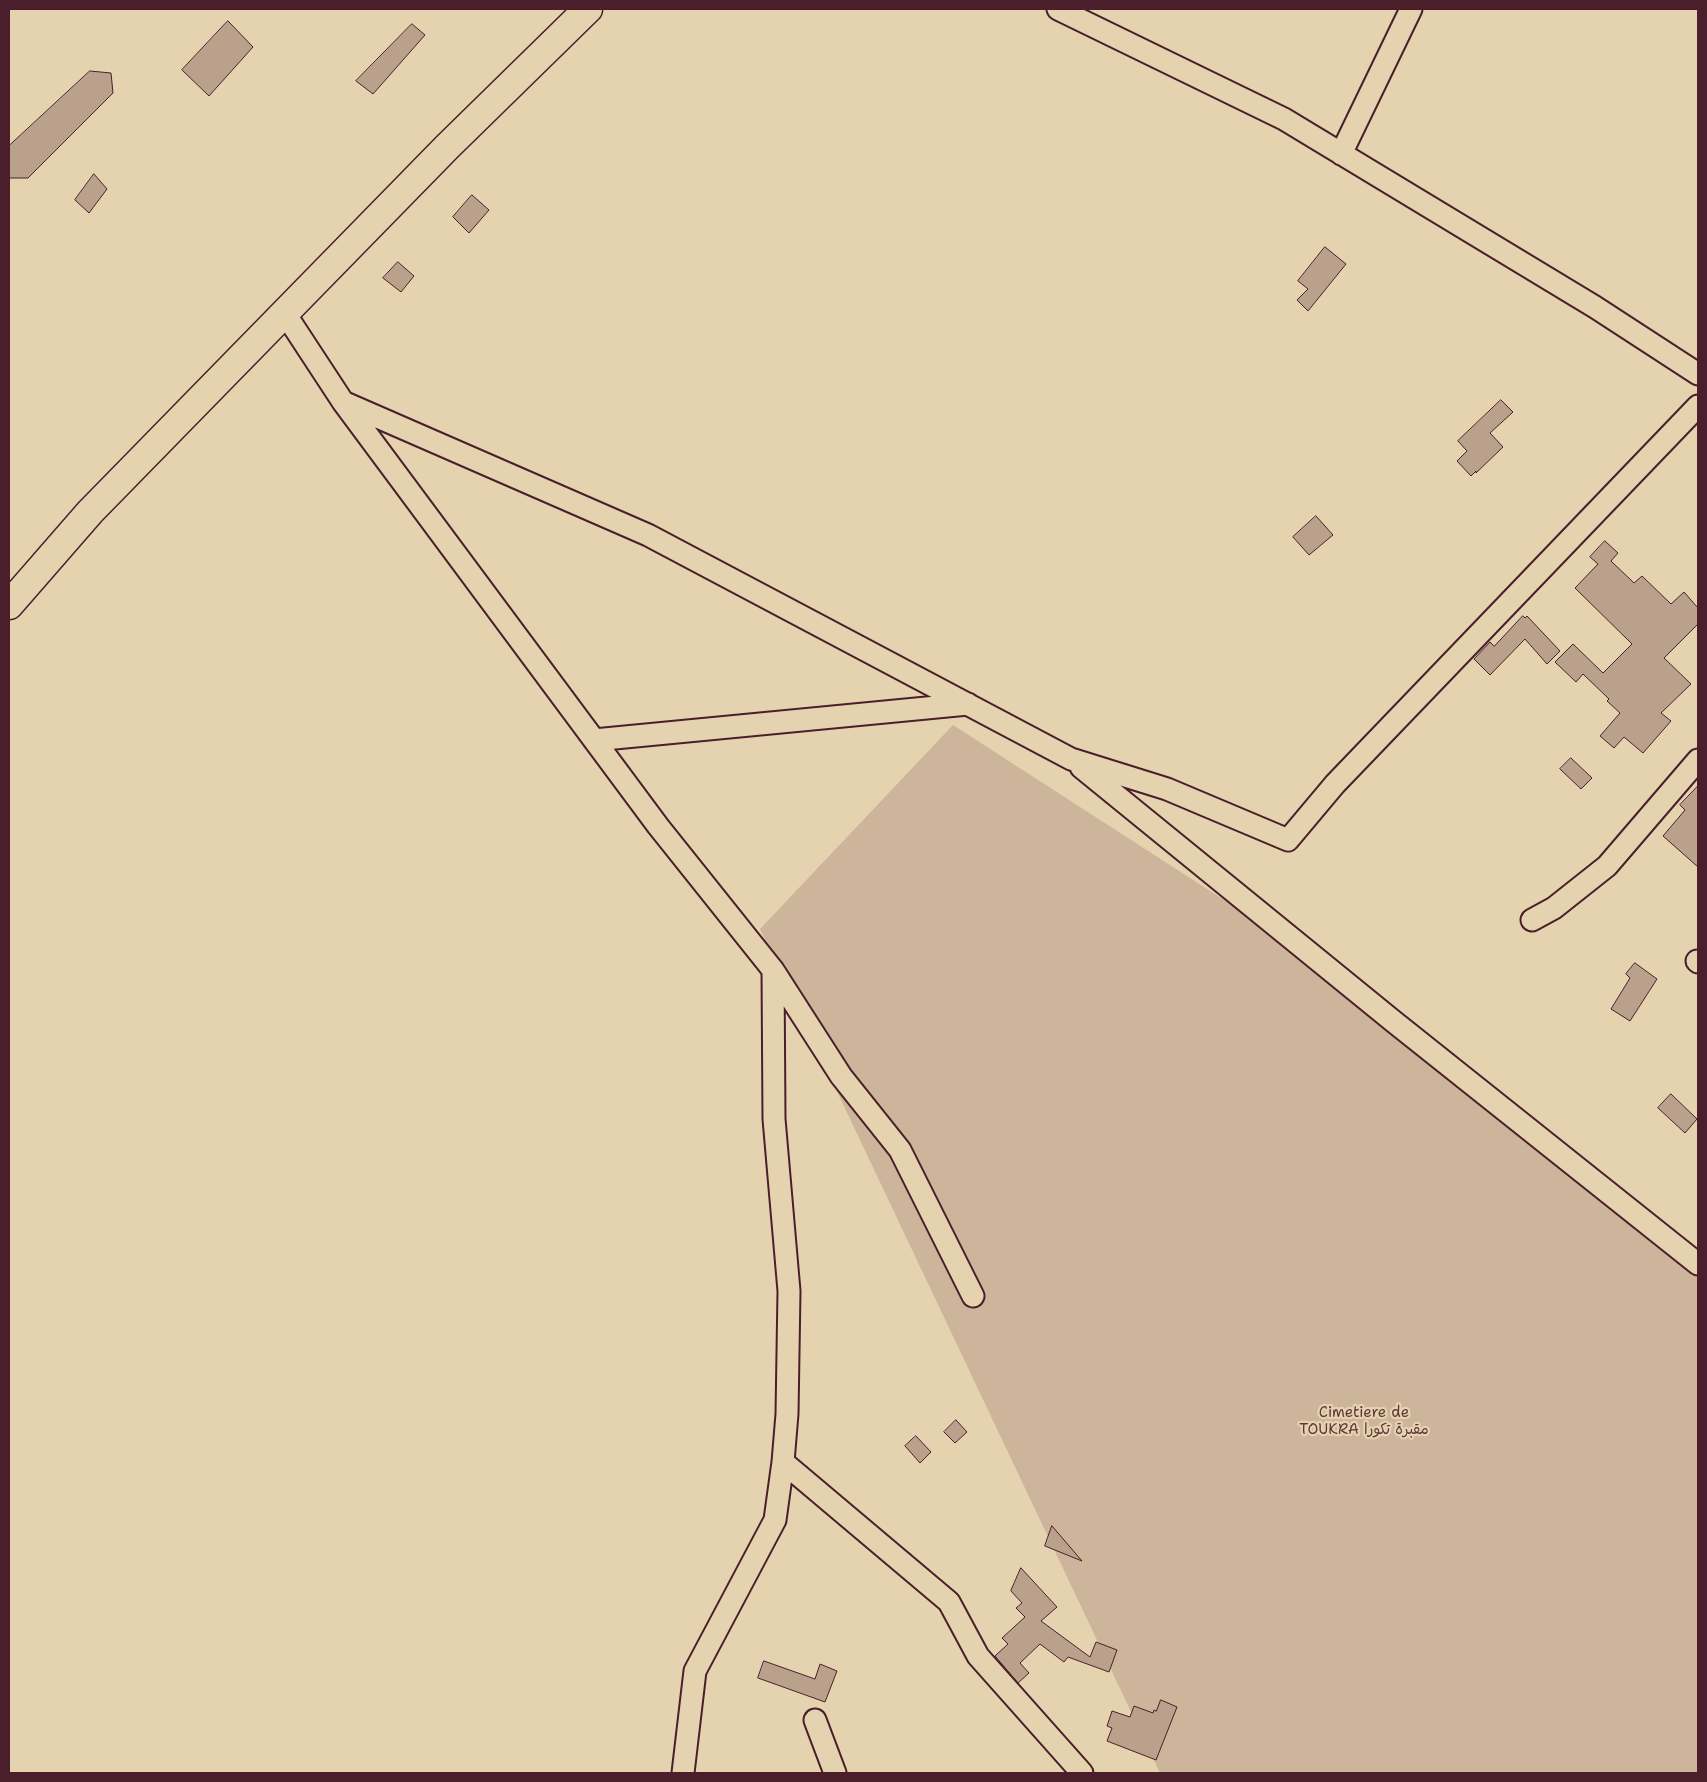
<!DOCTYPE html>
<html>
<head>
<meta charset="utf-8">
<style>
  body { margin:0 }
  #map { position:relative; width:1707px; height:1782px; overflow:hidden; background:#e5d3b0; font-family:"Shantell Sans",sans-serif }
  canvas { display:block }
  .frame { position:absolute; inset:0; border:10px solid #4a1f2b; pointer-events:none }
</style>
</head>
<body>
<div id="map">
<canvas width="1707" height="1782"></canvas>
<div class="frame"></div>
</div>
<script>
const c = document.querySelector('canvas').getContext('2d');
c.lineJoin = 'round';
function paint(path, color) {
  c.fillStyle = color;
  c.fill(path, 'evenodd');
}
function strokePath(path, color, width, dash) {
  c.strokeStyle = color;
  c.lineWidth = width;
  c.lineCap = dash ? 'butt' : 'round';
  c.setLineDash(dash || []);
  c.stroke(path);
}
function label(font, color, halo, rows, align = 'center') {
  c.font = font + ' "Shantell Sans","Playpen Sans Arabic",sans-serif';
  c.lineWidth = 4.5;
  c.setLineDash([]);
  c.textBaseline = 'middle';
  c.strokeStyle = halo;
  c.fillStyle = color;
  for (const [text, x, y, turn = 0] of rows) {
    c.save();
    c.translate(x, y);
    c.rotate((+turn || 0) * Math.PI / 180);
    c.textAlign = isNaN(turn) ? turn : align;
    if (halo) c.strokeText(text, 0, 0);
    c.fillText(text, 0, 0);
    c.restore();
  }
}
paint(new Path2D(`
  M953,725L1407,1018L1698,1267V1773H1160L760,929Z`), '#ccb59a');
const building = new Path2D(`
  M228,21L253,47L209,96L182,70Z
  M412,24L425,35L373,94L356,81Z
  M90,71L111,73L113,93L28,178H9V146Z
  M94,174L107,189L89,213L75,200Z
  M472,195L489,210L469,233L453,217Z
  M1325,247L1346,264L1308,311L1297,300L1308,289L1298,281Z
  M398,262L414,276L401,292L383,278Z
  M1501,400L1513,412L1490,433L1503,447L1476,473V471L1471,476L1457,461L1467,451L1458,441Z
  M1316,516L1333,535L1309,555L1293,537Z
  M1605,541L1618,553L1611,561L1634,583L1642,576L1671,604L1684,592L1698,608V624L1664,658L1691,684L1661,713L1671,721L1643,753L1624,737L1614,748L1600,736L1620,713L1607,701L1609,699L1583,674L1576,682L1555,662L1573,644L1603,673L1632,644L1575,588L1598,564L1590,557Z
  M1523,616L1525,618L1527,616L1560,651L1547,664L1525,639L1490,675L1474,659L1490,642L1494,646Z
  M1571,758L1592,778L1581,789L1560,769Z
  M1698,786V867L1663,836L1685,810L1680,805Z
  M1635,963L1657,979L1630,1021L1611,1009L1630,978L1626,974Z
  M1671,1094L1697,1119L1685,1133L1658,1108Z
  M956,1420L967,1432L955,1443L944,1432Z
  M916,1436L931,1452L920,1463L905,1446Z
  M1052,1526L1082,1561L1045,1546Z
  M1021,1568L1057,1607L1041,1621L1090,1657L1096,1642L1117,1650L1109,1672L1068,1657L1064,1662L1040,1644L1020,1663L1029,1673L1018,1683L995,1656L1008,1644L1002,1638L1025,1617L1016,1608L1022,1603L1011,1591Z
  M764,1661L815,1679L820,1664L837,1671L825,1702L758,1678Z
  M1161,1700L1177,1707L1156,1760L1107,1741L1112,1728L1107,1726L1112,1711L1130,1717L1134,1706L1153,1713L1154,1710L1156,1711Z`);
paint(building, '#baa18b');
strokePath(building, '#4a1f2b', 1);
const minor = new Path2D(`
  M1058,9L1284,119L1595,307L1698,374
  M1341,154L1411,9
  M284,312L343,402L658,826L773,970L841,1076L900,1150L973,1296
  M343,402L648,535L1071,759L1167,789L1288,840L1335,784L1698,406
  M594,740L968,704
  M1081,767L1393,1021L1698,1264
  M1532,920L1554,908L1607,866L1698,760
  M1697,961L1698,962
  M783,1462L949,1602L978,1656L1082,1773
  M815,1720L835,1773
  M683,1773L695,1671L775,1520L783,1462L787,1414L789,1291L774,1119L773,970`);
const trunk = new Path2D(`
  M9,605L90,512L447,147L588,9`);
strokePath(minor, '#4a1f2b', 25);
strokePath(trunk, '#4a1f2b', 31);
strokePath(minor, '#e5d3b0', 21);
strokePath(trunk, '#e5d3b0', 28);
label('15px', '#5e363c', '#e5d3b0', [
  ["Cimetiere de",1364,1413],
  ["TOUKRA مقبرة تكورا",1364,1430]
]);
</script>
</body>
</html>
